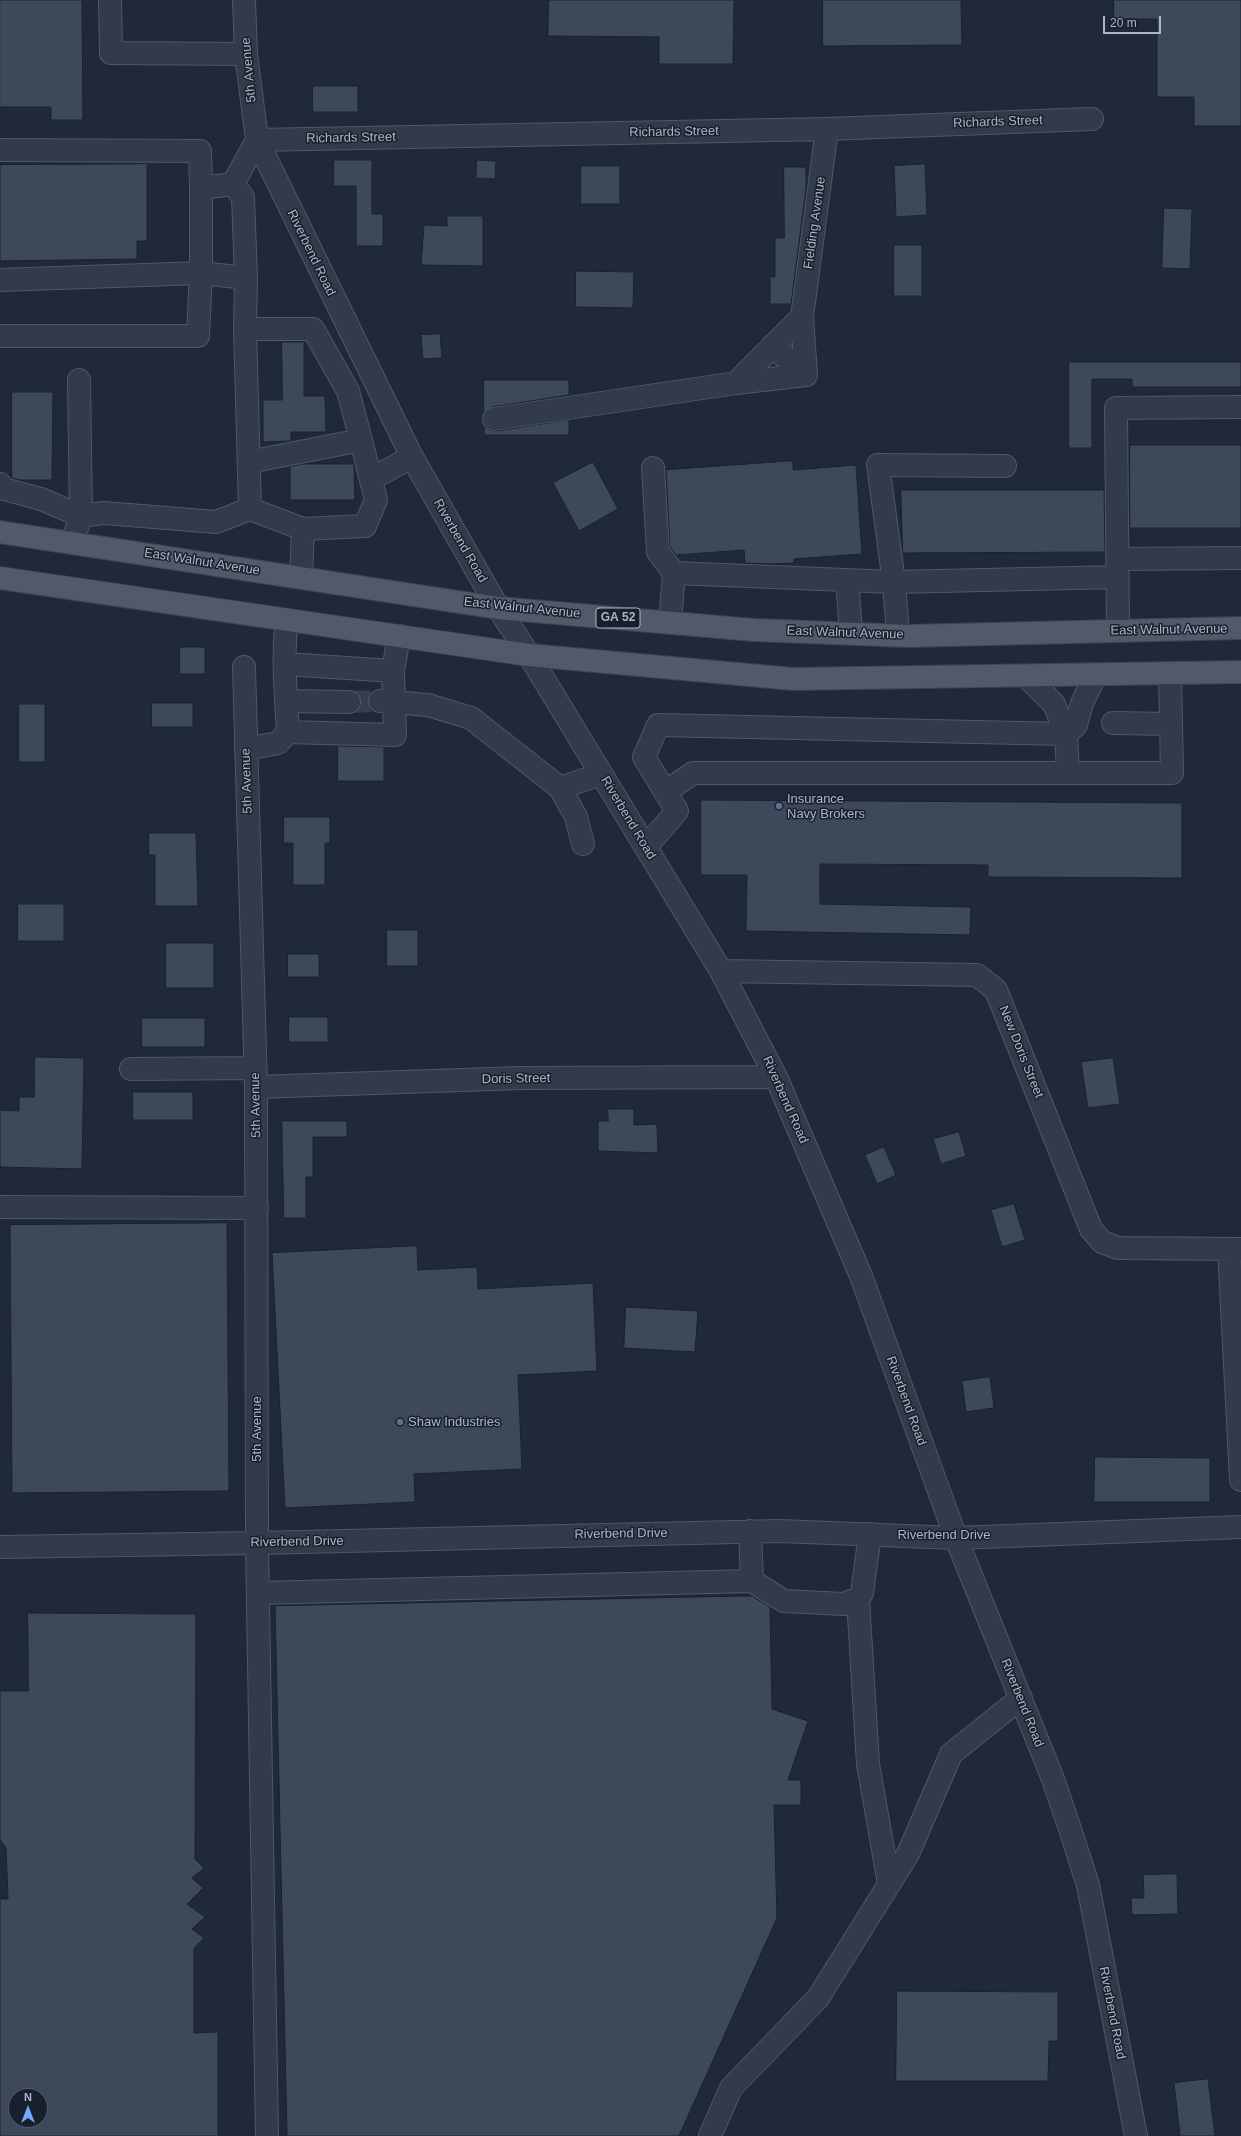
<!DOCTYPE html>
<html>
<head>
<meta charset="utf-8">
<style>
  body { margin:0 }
  #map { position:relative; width:1241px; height:2136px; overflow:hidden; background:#1f2939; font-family:Arial,sans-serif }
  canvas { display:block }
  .north { position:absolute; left:8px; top:2088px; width:40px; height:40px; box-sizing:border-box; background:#18202d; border:1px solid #545c6a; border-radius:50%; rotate:0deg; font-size:11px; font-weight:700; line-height:16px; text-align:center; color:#adb5c6 }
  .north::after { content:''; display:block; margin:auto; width:14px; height:18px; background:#79a7fe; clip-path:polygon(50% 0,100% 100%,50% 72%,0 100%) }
  .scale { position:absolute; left:1103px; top:16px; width:58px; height:18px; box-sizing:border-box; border:2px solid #adb5c6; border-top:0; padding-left:5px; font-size:12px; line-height:14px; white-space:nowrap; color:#adb5c6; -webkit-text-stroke:3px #18202d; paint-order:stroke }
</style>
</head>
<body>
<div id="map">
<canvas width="1241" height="2136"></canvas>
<div class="north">N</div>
<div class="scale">20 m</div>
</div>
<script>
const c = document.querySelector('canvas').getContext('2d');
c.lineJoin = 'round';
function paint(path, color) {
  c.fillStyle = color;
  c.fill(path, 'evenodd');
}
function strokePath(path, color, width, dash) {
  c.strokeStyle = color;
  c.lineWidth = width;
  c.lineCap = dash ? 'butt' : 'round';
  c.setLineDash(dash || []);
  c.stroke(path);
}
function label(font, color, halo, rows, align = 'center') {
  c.font = font + ' Arial,sans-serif';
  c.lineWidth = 3;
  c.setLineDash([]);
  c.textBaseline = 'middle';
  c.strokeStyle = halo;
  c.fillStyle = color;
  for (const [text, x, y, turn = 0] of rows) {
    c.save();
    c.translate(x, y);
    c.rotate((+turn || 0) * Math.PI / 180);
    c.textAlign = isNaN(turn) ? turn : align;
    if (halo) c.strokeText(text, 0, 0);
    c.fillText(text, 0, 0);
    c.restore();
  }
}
const building = new Path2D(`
  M0,0H82L83,120H51V107H0Z
  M549,0H734L733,64H659V37L548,36Z
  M823,0H961L962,45L823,46Z
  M1114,0H1241V126H1194V97H1157V19H1114Z
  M313,86H358V112H313Z
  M334,160H372V214H383V246H356V186H334Z
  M477,160L496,161L495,179L476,178Z
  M147,164V241H137V259L0,261V165Z
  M925,164L927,215L896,217L894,166Z
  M581,166H620V204H581Z
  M784,167H806V189L791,304H770V277H775V238H784Z
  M1164,208L1192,209L1190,269L1162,268Z
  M447,216H483V266L421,265L424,225L447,226Z
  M894,245H922V296H894Z
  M576,271L634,272L633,308L576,307Z
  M440,334L442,358L423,359L421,335Z
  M282,342H304V396H325L326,432H291V441L263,442V400H282Z
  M1069,362H1241V387H1132V379H1092V448H1069Z
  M484,380H569V395L492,407L484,412Z
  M12,392H53L52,480H19L12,478Z
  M569,420V435H484V427L489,430L496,431Z
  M1130,445H1241V528H1130Z
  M793,461V470L856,465L862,554L794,559V563L771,564L745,563L744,550L676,555L670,547L666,470Z
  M593,462L618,509L579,531L553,483Z
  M303,464H354L355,500H290V467Z
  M901,490H1104L1105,552L903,553Z
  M180,647H205V674H180Z
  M152,703H193V727H152Z
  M19,704H45V762H19Z
  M338,746L384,747V781H338Z
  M701,800L1182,803V878L988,877V865L820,864V904L971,907L970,935L746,931L747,875H701Z
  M284,817H330V843H325V885H293V843H284Z
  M149,833H196L198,906H155V855H149Z
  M18,904H64V941H18Z
  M387,930H418V966H387Z
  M166,943H214V988H166Z
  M288,954H319V977H288Z
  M289,1017H328V1042H289Z
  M142,1018H205V1047H142Z
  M35,1057L84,1058L82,1169L0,1167V1110L19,1111V1097H34Z
  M1113,1058L1120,1104L1088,1108L1081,1062Z
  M133,1092H193V1120H133Z
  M608,1109H634V1125L657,1124L658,1153L598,1151V1121H608Z
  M282,1121H347V1137H313V1177H306V1218H284Z
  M959,1132L966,1156L941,1164L933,1139Z
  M884,1147L896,1175L877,1184L865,1155Z
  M1014,1204L1025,1240L1002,1247L991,1210Z
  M227,1223L229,1491L12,1493L10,1225Z
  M417,1246L418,1270L477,1267L478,1289L593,1283L597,1371L518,1375L522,1469L414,1474L415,1502L285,1508L272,1253Z
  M626,1307L698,1311L695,1352L624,1348Z
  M990,1377L994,1408L966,1412L962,1381Z
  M1095,1457L1210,1458V1502H1094Z
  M752,1596L770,1607L772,1709L808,1721L788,1780H801V1805H774L777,1918L679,2136H287L275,1606Z
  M28,1613L196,1614L195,1859L204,1868L192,1878L203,1888L187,1904L205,1917L192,1929L204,1938L194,1948V2033L218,2032V2136H0V1899H8L6,1848L0,1840V1691H28ZM16,2096H40V2120H16Z
  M1177,1874L1178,1914L1132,1915L1131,1898H1144L1143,1875Z
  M897,1991L1058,1992V2041H1049L1048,2081H896Z
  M1208,2079L1215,2136H1180L1174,2083Z`);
paint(building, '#3d485b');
strokePath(building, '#1a222f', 1);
strokePath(new Path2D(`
  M349,702L380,701`), '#343e4e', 22, [22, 11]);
const minor = new Path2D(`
  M110,0L111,53L246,54
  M244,0L246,54L257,140L412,457L498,608L529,655L721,971L776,1077L861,1276L956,1538L1053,1779L1071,1832L1088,1885L1136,2136
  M257,140L827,129L1092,119
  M0,150L200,151L201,188
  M233,184L243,197L246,278L201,273V188L233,184L257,140
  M0,280L201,273L198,336H0
  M802,317L806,375
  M245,329H313L348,391L361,440L376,500L365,526L303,529L250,509L245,329L246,278
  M772,346L806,375
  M736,383L806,375
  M494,419L736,383L802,317L827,129
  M249,462L361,440
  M653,468L658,552L674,573
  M371,479L412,457
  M0,484L4,489L41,499L81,516L79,380
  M72,543L81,516L104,513L216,522L250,509
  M1118,559L1241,558
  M301,577L303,529
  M847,580L851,633
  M287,620C282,655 286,696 288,732L395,735L393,671L399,636
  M670,622L674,573L894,582L1118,577
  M1118,631L1116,408L1241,407
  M898,635L894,582L878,465L1005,466
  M286,664L393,671
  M244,667L256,1087L257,1543L267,2136
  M1027,677L1054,704L1066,734L1068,773H1172L1170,673
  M286,701L349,702
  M380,701L428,705L471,718L560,788L601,774
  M1113,723L1171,724
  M246,749L278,743L288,732
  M560,788L576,817L583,844
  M665,792L693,773H1068
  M646,847L677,811L644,757L658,725L1066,734L1076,725L1082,703L1096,674
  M721,971L977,975L996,990L1091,1229L1102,1242L1118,1248L1241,1249
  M131,1069L255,1068
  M256,1087L521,1078L776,1077
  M0,1207L257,1208
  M1229,1249L1241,1480
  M750,1531L752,1581
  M0,1547L257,1543L780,1531L956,1538L1241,1527
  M258,1593L752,1581L784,1601L843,1604L858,1599L862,1593L870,1534
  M858,1599L868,1764L889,1884
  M710,2136L731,2088L818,1998L908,1854L951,1754L1021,1698`);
const major = new Path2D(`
  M0,532L498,608L754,630L908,636L1241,628
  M0,578L529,655L793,679L1241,672`);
strokePath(minor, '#505867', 24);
strokePath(major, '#3c4452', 24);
strokePath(minor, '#323b49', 22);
strokePath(major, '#505a69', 22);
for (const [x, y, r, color] of [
  [779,806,4,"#5c6f8a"],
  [400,1422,4,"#5c6f8a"]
]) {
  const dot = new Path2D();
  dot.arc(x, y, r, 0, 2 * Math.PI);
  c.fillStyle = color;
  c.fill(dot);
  strokePath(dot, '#18202d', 1.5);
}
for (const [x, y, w] of [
  [618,618,44]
]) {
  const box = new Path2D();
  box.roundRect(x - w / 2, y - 10, w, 20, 3);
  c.fillStyle = '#18202d';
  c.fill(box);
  strokePath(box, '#adb5c6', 1);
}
label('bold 12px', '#adb5c6', null, [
  ["GA 52",618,618]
]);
label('13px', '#adb5c6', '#18202d', [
  ["5th Avenue",249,70,-95],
  ["Richards Street",998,122,-2],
  ["Richards Street",674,132,-1],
  ["Richards Street",351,138,-1],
  ["Fielding Avenue",815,223,-82],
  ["Riverbend Road",311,253,64],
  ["Riverbend Road",460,541,60],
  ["East Walnut Avenue",202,562,9],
  ["East Walnut Avenue",522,608,6],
  ["East Walnut Avenue",1169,630,-1],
  ["East Walnut Avenue",845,633,2],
  ["5th Avenue",247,781,-92],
  ["Riverbend Road",628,818,59],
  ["New Doris Street",1021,1052,68],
  ["Doris Street",516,1079,-1],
  ["Riverbend Road",785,1100,66],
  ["5th Avenue",256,1105,-91],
  ["Riverbend Road",906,1401,70],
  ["5th Avenue",257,1429,-90],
  ["Riverbend Drive",621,1534,-1],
  ["Riverbend Drive",944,1535],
  ["Riverbend Drive",297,1542,-1],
  ["Riverbend Road",1022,1703,68],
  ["Riverbend Road",1112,2013,79]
]);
label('13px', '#adb5c6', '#18202d', [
  ["Insurance",787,799],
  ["Navy Brokers",787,814],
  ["Shaw Industries",408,1422]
], 'left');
</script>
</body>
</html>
